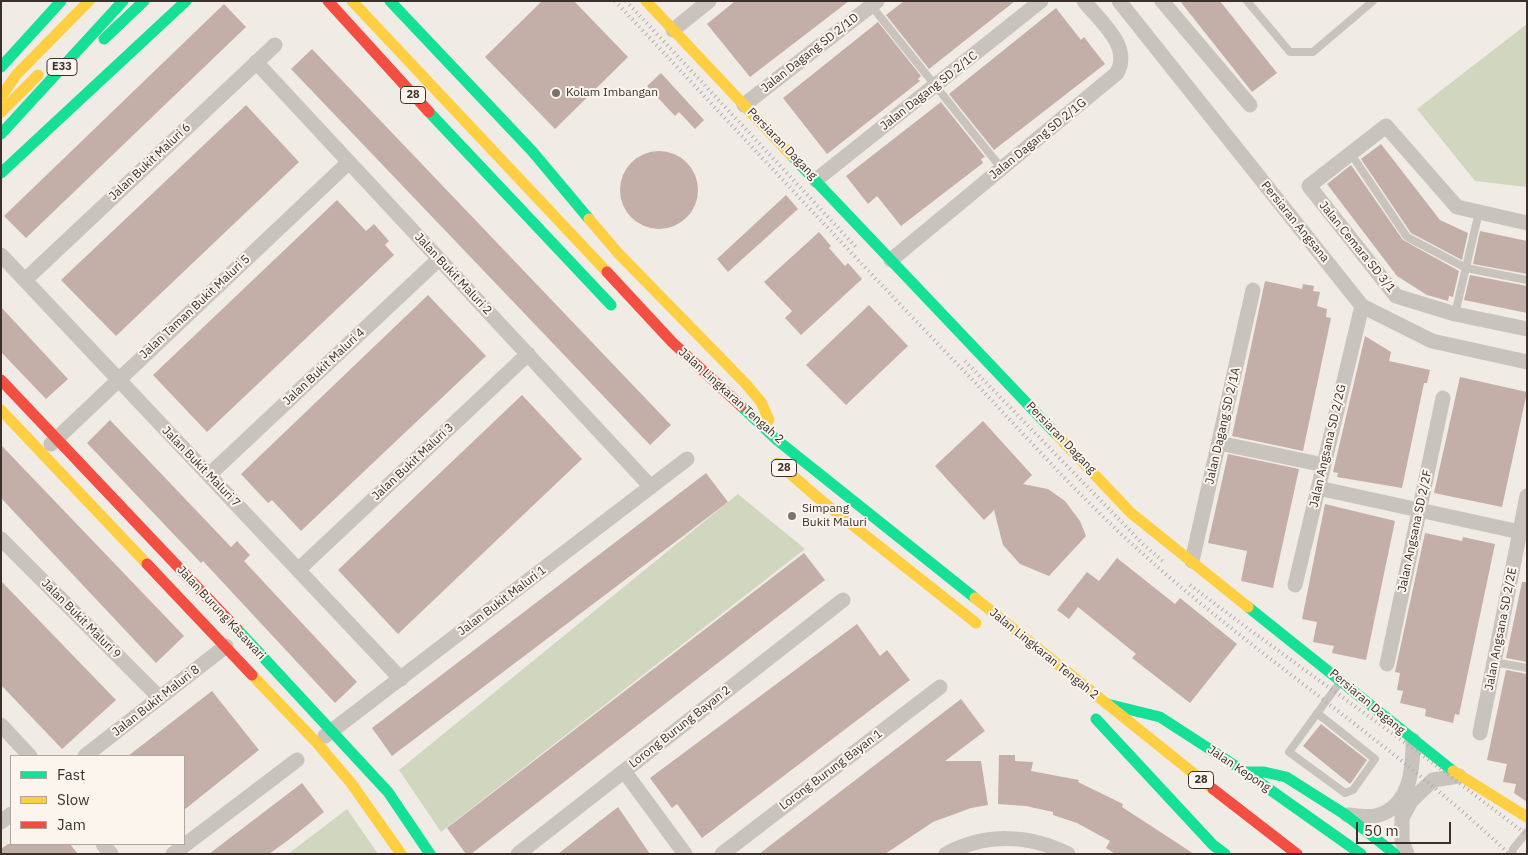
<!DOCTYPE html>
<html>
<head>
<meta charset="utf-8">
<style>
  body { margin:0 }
  #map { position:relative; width:1528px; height:855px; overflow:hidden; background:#f0ebe5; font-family:"IBM Plex Sans",sans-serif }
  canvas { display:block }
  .frame { position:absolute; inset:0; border:2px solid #3b302b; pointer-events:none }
  .legend { position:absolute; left:10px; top:755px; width:175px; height:90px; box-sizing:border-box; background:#fbf5ee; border:1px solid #aea6a0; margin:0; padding:6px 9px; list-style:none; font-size:15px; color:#3b302b }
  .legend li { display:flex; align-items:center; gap:10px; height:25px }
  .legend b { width:25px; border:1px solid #aea6a0 }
  .scale { position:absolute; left:1356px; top:822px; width:95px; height:22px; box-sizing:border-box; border:2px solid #3b302b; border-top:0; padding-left:6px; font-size:15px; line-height:18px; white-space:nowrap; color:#3b302b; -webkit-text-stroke:4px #fbf5ee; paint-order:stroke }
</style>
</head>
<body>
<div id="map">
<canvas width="1528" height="855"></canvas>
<div class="frame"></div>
<ul class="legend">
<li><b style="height:6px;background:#16e098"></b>Fast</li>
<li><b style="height:6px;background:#ffcf43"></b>Slow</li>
<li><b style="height:6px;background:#f24e42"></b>Jam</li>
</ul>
<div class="scale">50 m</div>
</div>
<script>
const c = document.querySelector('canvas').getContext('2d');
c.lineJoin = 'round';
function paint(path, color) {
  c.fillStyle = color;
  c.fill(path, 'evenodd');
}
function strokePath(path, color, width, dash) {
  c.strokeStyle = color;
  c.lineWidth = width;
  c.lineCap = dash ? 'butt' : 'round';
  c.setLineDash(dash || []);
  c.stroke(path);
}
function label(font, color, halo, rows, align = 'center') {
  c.font = font + ' "IBM Plex Sans",sans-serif';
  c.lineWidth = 4;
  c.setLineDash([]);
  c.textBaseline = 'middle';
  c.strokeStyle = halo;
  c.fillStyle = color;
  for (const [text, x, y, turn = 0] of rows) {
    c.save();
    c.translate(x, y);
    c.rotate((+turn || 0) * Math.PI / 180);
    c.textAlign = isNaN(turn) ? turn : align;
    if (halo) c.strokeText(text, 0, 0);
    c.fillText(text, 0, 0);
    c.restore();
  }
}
paint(new Path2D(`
  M1527,24V187L1475,181L1417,109Z
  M738,494L805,549L441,832L399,770Z
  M347,809L378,854H288Z`), '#d1d6bf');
paint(new Path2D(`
  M542,1H574L628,57L555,129L485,57Z
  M735,1H849L750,77L707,24Z
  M904,1H1015L929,69L886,15Z
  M1180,1H1220L1277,73L1252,92Z
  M224,4L246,27L26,238L4,216Z
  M1056,8L1081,40L1084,37L1105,64L994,150L949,94Z
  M878,22L921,76L918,79L920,81L827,154L783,98Z
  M312,49L671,425L650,445L291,69Z
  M661,73L704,120L695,129L679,112L675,116L647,86Z
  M941,102L985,157L981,159L983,163L901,226L877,196L868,204L846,176Z
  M246,105L299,162L116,336L61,280Z
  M1381,144L1440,220L1468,233L1462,260L1411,233L1361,159Z
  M620 190a39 39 0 1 1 78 0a39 39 0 1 1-78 0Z
  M1351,165L1403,240L1459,271L1453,297L1449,296L1448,301L1427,295L1397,276L1327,184Z
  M786,195L798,209L728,272L717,259Z
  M337,200L366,231L374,224L389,241L385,245L394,255L207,432L153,375Z
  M1480,231L1527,241V274L1473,264Z
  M819,232L831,246L829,248L845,266L848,263L862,279L801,335L785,318L792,311L764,282Z
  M1470,275L1527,286V313L1464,300Z
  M1265,281L1302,289L1303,284L1314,286L1313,291L1320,292L1317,306L1327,309L1326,317L1331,318L1303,451L1232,436Z
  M428,295L486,356L301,531L272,500L268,503L241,474Z
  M869,305L908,346L846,405L806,365Z
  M1,307L68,379L46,399L1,352Z
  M1365,336L1391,352L1389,361L1430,370L1427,383H1424L1402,488L1337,477L1338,473L1333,472Z
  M1460,377L1527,392L1502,507L1434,493Z
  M522,395L582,459L398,634L338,570Z
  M110,420L231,547L237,541L250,555L244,561L357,682L335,703L203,561L201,563L87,443Z
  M983,421L1032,475L1023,484L1048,489L1065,501L1080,521L1086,536L1049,576L1020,564L1003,545L994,510L984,520L935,466Z
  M1,445L184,636L156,663L1,498Z
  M1228,454L1299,469L1273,588L1241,581L1247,551L1208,543Z
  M706,473L728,502L392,756L372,728Z
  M1325,504L1395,521L1366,660L1332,653L1334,646L1313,642L1317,622L1302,619Z
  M1425,533L1462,541L1463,537L1495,544L1459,715L1455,714L1453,723L1425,716L1426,709L1400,703L1403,691L1397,690L1400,673L1395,672Z
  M804,553L825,580L471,854H466L447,828Z
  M1117,558L1175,604L1180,598L1237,644L1190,703L1132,658L1136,654L1078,607L1069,619L1057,610L1087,572L1099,581Z
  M1,581L116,700L62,749L1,685Z
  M1522,582H1527V662L1506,658Z
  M857,624L880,656L887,650L910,680L702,838L677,804L672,808L650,778Z
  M1506,670L1527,674V802L1514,793L1516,784L1503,782L1507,764L1487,760Z
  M212,691L259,750L184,810V756H128Z
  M961,699L985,731L945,761H981L988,805L971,808L933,822L885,854H759Z
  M1321,724L1367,760L1350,784L1303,746Z
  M999,755H1015V761L1033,762L1031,771L1079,780L1078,782L1123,804L1122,807L1194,854H1115L1106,848L1110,841L1077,823L1053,815V812L1026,806L998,804Z
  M302,783L324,812L287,841L269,854H209Z
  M618,807L650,854H558L596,824Z
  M8,844H70L78,854H1V849Z`), '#c3afa7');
strokePath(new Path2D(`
  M1247,1L1290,52H1313L1373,1
  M870,4L1002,169
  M1351,154L1407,237L1466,268L1527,280
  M1455,314L1479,212
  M1494,662L1527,668
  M1317,713L1375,759L1353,790L1345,793L1289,752L1340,682
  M1512,854L1513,849L1527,832`), '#c9c3be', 8);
strokePath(new Path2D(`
  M1119,1L1362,306L1432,341L1527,362
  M1162,1L1250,105
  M673,30L709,1
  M256,62L651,487
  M744,105L877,1
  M816,180L1041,1
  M1527,223L1457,207L1386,126L1309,186L1396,296L1455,314L1527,329
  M1,255L401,679
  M891,260L1117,73C1132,46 1100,21 1084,1
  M25,280L275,45
  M1219,443L1324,465
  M51,444L349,162
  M209,475L439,259
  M1318,488L1520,532
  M1,539L160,698
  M1192,561L1253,290
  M298,570L528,354
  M1295,585L1362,306
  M1387,664L1443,398
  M1,725L30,756
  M1480,733L1527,496
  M325,736L687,459
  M85,756L226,646
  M624,771L685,854
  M1347,815C1356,815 1367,818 1375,816C1410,808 1413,770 1413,740
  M1,822L11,814
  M103,844L111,854
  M173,854L297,760
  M518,854L843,600
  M722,854L940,687
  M946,854C985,833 1029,834 1068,854
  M1407,854L1402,841V818L1411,801L1433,780L1459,776`), '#c9c3be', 15);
strokePath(new Path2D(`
  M390,1L532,151L589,219
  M104,39L144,1
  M1,67L61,1
  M429,112L611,305
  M1,134L123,1
  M792,156L1056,434
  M1,173L186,1
  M741,406L777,440L975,598
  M1248,607L1453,771
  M237,629L388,792L430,854
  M1107,704L1160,717L1245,772L1361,854
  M1096,719L1213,845L1225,854
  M1247,772H1264L1286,777L1346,815L1395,854`), '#16e098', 11);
strokePath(new Path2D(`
  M352,1L607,272
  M646,1L792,156
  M1,97L16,75L89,1
  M1,112L38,75
  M589,219L618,253L745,383L761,402L769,420
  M1,410L147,564
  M1056,434L1131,513L1248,607
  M778,463L817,497L976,623
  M975,598L1213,789
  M252,675L317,743L351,783L401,854
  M1453,771L1527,817`), '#ffcf43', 11);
strokePath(new Path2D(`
  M328,1L429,112
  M607,272L672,342L741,406
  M1,380L237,629
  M147,564L252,675
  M1213,789L1297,854`), '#f24e42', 11);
strokePath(new Path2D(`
  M615,1C732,125 847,250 965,372C1023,433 1080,498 1143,554C1261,660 1395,745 1509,854
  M626,1L856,247
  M965,361L1144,545L1165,563
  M1190,585L1254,633L1433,763L1527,835`), '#b1aca8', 4, [1, 4]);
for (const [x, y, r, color] of [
  [556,93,5,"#7a716c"],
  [792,516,5,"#7a716c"]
]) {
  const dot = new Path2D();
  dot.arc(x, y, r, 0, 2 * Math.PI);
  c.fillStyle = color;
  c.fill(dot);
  strokePath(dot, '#fbf5ee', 2);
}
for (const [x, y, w] of [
  [62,67,30],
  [413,95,25],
  [784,468,25],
  [1201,780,25]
]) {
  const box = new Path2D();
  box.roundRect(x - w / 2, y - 8.5, w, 17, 4);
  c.fillStyle = '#fbf5ee';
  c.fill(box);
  strokePath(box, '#3b302b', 1);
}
label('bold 11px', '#3b302b', null, [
  ["E33",62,67],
  ["28",413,95],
  ["28",784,468],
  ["28",1201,780]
]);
label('12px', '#3b302b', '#fbf5ee', [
  ["Jalan Dagang SD 2/1D",810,53,-38],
  ["Jalan Dagang SD 2/1C",929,91,-38],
  ["Jalan Dagang SD 2/1G",1038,139,-39],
  ["Persiaran Dagang",782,144,46],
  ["Jalan Bukit Maluri 6",150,162,-43],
  ["Persiaran Angsana",1295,222,51],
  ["Jalan Cemara SD 3/1",1357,247,51],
  ["Jalan Bukit Maluri 2",453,274,47],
  ["Jalan Taman Bukit Maluri 5",195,307,-43],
  ["Jalan Bukit Maluri 4",324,367,-43],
  ["Jalan Lingkaran Tengah 2",731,396,42],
  ["Jalan Dagang SD 2/1A",1223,426,-77],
  ["Persiaran Dagang",1061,438,46],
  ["Jalan Angsana SD 2/2G",1328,446,-77],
  ["Jalan Bukit Maluri 3",413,462,-43],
  ["Jalan Bukit Maluri 7",201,467,46],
  ["Jalan Angsana SD 2/2F",1415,531,-78],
  ["Jalan Bukit Maluri 1",502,601,-37],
  ["Jalan Burung Kasawari",221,613,47],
  ["Jalan Bukit Maluri 9",81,619,45],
  ["Jalan Angsana SD 2/2E",1501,629,-79],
  ["Jalan Lingkaran Tengah 2",1044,654,39],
  ["Jalan Bukit Maluri 8",156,701,-38],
  ["Persiaran Dagang",1367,702,40],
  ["Lorong Burung Bayan 2",680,727,-38],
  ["Jalan Kepong",1239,769,34],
  ["Lorong Burung Bayan 1",831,770,-37]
]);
label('12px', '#3b302b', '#fbf5ee', [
  ["Kolam Imbangan",566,93],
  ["Simpang",802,509],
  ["Bukit Maluri",802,523]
], 'left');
</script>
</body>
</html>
